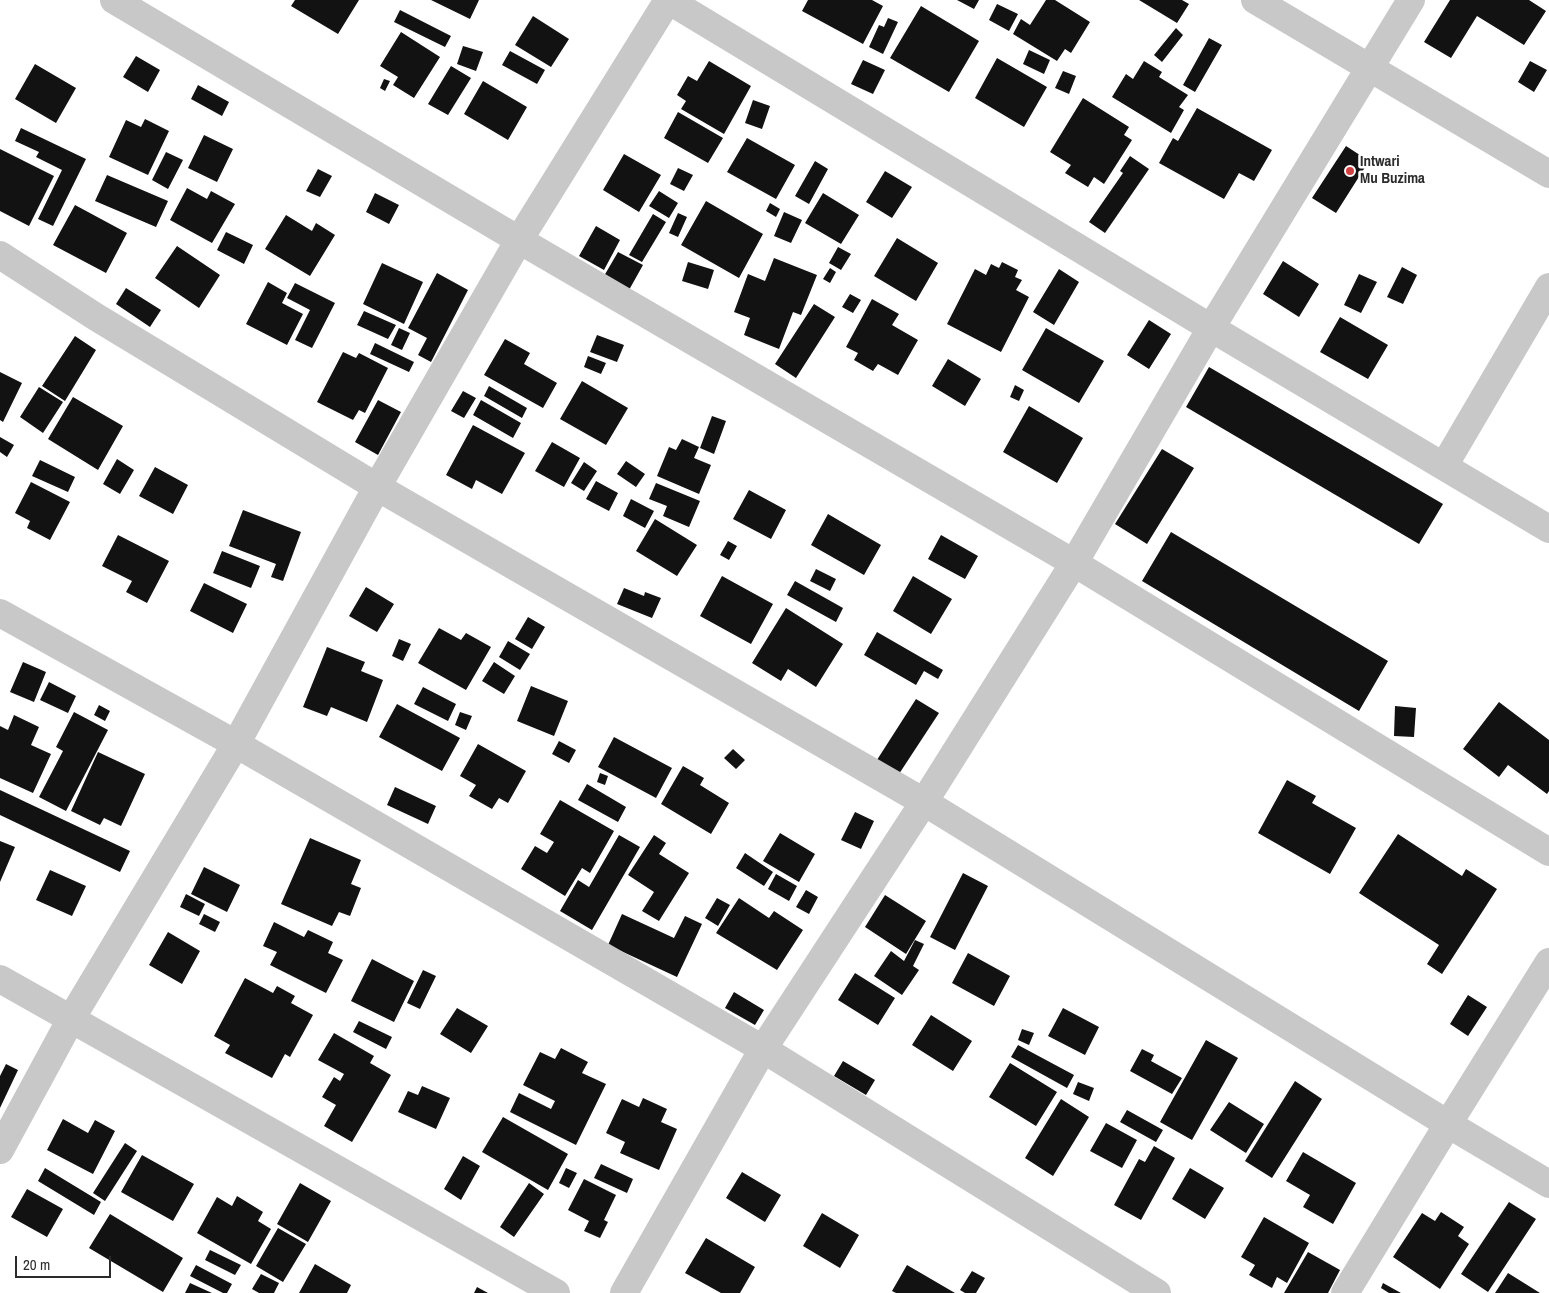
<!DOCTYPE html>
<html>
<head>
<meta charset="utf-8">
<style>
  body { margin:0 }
  #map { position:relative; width:1549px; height:1293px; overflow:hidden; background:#fff; font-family:"Archivo Narrow",sans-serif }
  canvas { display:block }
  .scale { position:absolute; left:15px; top:1256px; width:96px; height:22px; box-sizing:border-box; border:2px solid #2b2b2b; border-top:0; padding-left:6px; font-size:15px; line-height:18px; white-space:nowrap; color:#2b2b2b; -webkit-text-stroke:4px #fff; paint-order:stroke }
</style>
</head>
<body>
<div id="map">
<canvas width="1549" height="1293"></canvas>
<div class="scale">20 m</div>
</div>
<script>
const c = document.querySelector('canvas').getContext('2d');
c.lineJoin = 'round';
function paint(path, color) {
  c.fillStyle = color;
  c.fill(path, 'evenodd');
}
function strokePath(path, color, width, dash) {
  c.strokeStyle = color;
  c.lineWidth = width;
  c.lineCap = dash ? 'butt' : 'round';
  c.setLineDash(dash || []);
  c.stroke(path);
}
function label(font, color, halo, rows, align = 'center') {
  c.font = font + ' "Archivo Narrow",sans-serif';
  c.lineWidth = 5;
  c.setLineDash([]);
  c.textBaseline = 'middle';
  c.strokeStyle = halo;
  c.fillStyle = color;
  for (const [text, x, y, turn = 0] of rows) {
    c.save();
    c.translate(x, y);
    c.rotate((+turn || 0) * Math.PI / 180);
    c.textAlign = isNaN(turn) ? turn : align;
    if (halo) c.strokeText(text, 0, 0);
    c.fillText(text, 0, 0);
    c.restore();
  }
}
paint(new Path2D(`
  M295,0H359L338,34L291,6Z
  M431,0H479L470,19Z
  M808,0H872L883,6L863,44L802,11Z
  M957,0H979L974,9Z
  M1046,0H1055L1090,22L1071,53L1065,49L1057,61L1013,34L1021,19L1030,25Z
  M1139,0H1182L1189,4L1177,23Z
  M1450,0H1529L1546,11L1524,45L1477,16L1451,58L1424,42Z
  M997,4L1018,14L1009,31L989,20Z
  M921,6L979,41L949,92L890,58Z
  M400,10L451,36L445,47L394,22Z
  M533,16L569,39L551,67L515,45Z
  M888,18L898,22L883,54L869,47L879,25L884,27Z
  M1176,28L1183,35L1162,62L1154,55Z
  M401,32L440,57L414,98L393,85L398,77L380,66Z
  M1209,38L1222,45L1195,92L1183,85Z
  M463,46L483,52L476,71L457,64Z
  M1029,50L1050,60L1044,74L1023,64Z
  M510,51L545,70L537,84L502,65Z
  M136,56L160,70L148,92L123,77Z
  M997,58L1047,87L1024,127L975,98Z
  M863,60L885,70L873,94L851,84Z
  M709,61L751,86L724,134L681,109L686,101L677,95L688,76L697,81Z
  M1144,61L1162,72L1159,77L1188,95L1179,107L1184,110L1171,133L1112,97L1126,74L1133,79Z
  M1530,61L1547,70L1534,92L1518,82Z
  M35,64L76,88L56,123L15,99Z
  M451,66L471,78L448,115L428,104Z
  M1063,71L1076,76L1069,94L1055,88Z
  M384,79L390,81L385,91L380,88Z
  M483,81L527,107L508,140L464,114Z
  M198,85L229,102L222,116L191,99Z
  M1083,98L1129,127L1124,135L1132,140L1104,184L1094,177L1088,187L1065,173L1071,165L1050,152Z
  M753,100L770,106L762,129L745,123Z
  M1197,108L1272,150L1254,181L1239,173L1224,199L1159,163L1173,138L1178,141Z
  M678,112L723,138L708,163L664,138Z
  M145,119L169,131L148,175L109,157L126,120L141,127Z
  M21,128L86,159L53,226L38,219L62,170L36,157L39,152L15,141Z
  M204,135L233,149L217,182L188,168Z
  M747,138L795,165L776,199L727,172Z
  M1346,146L1369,161L1336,213L1312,198Z
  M0,149L54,176L29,226L0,211Z
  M166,152L183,160L168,189L152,180Z
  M624,154L661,175L639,212L603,190Z
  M1130,156L1149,169L1105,233L1089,222L1123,173L1120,171Z
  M815,161L828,169L809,204L795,196Z
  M678,168L693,175L684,191L670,184Z
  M318,169L332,176L320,197L306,191Z
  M885,171L912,187L892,218L866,202Z
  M107,175L168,201L156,227L95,201Z
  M187,188L207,199L211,191L235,204L212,243L170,220Z
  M659,191L678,203L669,218L649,206Z
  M375,193L399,205L389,224L366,212Z
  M823,193L859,215L841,244L805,223Z
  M706,201L763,234L739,278L681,245Z
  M770,203L780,209L776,217L766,211Z
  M75,205L127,233L106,273L53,245Z
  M784,212L802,220L791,243L774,236Z
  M678,213L687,217L678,237L669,233Z
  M653,214L666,222L642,262L629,255Z
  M286,215L312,231L316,223L335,235L310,276L265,249Z
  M596,226L620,240L604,270L579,256Z
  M226,232L253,245L244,264L217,250Z
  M897,238L938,263L916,301L874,276Z
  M177,246L220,275L199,308L155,278Z
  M838,247L851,254L841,270L829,263Z
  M618,252L643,265L629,290L604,276Z
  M774,258L817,275L801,315L793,312L779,349L744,335L750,318L734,312L748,274L765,281Z
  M1283,261L1319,284L1299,317L1263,294Z
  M688,262L714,270L708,289L682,281Z
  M1002,262L1018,270L1015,277L1022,280L1016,290L1029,297L1001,352L947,324L975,269L986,275L991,264L999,268Z
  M382,263L423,282L404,324L363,304Z
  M1402,267L1417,275L1403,304L1387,297Z
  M830,268L836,272L830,283L823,279Z
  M1059,269L1079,282L1054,325L1033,312Z
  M437,273L468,290L431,362L418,355L427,338L408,328Z
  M1359,274L1377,282L1361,313L1344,305Z
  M268,282L287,293L282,303L303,314L287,345L246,324Z
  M295,283L335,303L312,348L295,340L310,310L287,298Z
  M126,288L161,310L150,327L116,304Z
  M850,294L861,300L853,313L842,307Z
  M872,299L899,314L892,325L918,340L898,375L878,364L873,371L854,360L858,353L846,347Z
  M814,304L835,317L796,378L775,364Z
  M364,311L396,325L388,339L357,325Z
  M1340,317L1388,345L1368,379L1320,352Z
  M1149,320L1171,334L1149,369L1127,355Z
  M399,328L410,333L402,350L391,345Z
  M1046,328L1104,361L1079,403L1022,370Z
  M597,335L624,345L617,362L590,352Z
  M75,336L96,350L65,401L42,386Z
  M505,339L530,353L524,364L557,383L543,408L484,375Z
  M375,343L414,362L409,372L370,354Z
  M343,352L356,358L359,353L388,368L365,413L359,410L353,420L317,402Z
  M588,356L606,363L601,374L584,367Z
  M948,359L981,379L965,406L932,386Z
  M1209,367L1443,504L1419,544L1186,407Z
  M0,372L22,383L3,422L0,420Z
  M582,381L628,408L606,445L560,419Z
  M1015,385L1024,390L1019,401L1010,397Z
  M489,386L527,408L522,418L484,396Z
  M39,387L63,402L43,433L20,417Z
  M463,391L476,398L464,418L451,411Z
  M73,397L123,426L98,470L48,439Z
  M378,400L401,412L378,455L355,442Z
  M481,400L521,423L513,438L473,415Z
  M1029,406L1083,438L1057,483L1003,452Z
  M712,416L726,421L714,454L700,448Z
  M473,425L525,453L502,494L476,480L472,489L446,475Z
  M0,437L14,445L7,457L0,452Z
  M682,439L699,447L694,458L711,465L699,494L657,476L669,447L676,450Z
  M552,442L580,458L564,487L535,471Z
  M1162,449L1194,468L1147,544L1115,524Z
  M117,459L134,470L120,494L103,484Z
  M40,460L75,477L68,492L32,476Z
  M626,461L645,474L636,487L617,474Z
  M584,462L597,471L584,491L571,483Z
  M155,467L188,485L173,514L139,496Z
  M596,481L618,493L609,511L586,499Z
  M31,482L70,502L50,540L27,528L30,521L15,513Z
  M656,483L700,501L689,527L663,516L667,506L649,499Z
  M749,490L786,510L771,539L733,519Z
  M631,499L654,511L645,528L623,516Z
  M243,510L301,532L283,581L271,577L276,564L229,546Z
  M828,514L881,545L864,575L811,545Z
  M655,519L697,545L677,576L636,551Z
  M1171,532L1388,661L1359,711L1142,581Z
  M118,535L169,561L147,603L126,592L132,581L102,566Z
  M941,535L978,556L965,579L928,559Z
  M728,541L737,546L729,560L720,555Z
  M222,551L260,566L251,588L213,573Z
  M816,569L836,579L830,591L810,581Z
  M722,576L773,604L751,644L700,616Z
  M913,576L952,599L931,634L893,611Z
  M795,581L843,608L836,622L787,595Z
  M204,583L247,604L233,633L190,611Z
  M366,587L394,604L377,632L349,616Z
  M624,588L644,596L645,592L661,598L652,618L617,604Z
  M786,608L843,644L816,687L788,669L781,681L752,663Z
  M528,617L545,627L532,649L515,639Z
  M439,628L461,640L466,633L491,647L466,690L418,663Z
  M877,632L943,670L938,679L924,671L916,685L864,655Z
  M399,639L411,644L403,661L392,656Z
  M508,641L530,654L520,670L499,657Z
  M327,647L365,662L361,671L383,680L367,722L331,707L327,716L303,707Z
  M23,662L46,672L34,702L10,692Z
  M494,662L515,676L504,694L482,681Z
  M49,682L76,696L68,713L40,700Z
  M531,686L568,701L554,736L517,721Z
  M423,687L456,704L448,721L414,704Z
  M916,699L939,713L897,777L875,763Z
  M1499,702L1549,740V791L1547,794L1508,765L1499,777L1463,749Z
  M397,704L460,738L442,771L379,737Z
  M99,705L110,711L105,721L94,715Z
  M1395,706L1416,708L1414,737L1394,736Z
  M74,712L108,730L66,811L39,797L63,751L56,747Z
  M460,712L472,716L466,730L455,725Z
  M14,715L39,727L31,745L51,754L33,793L0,778V726L8,730Z
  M614,737L672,768L656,798L598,767Z
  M559,741L576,750L569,763L552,754Z
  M478,744L526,771L508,803L499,798L492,809L469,796L476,785L460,776Z
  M733,749L745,760L736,769L724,758Z
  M98,752L145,774L121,826L104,818L100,825L71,811Z
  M683,766L704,778L700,785L729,803L711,834L661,804Z
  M600,773L608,776L605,785L597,782Z
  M1287,780L1316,796L1312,803L1356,828L1330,874L1258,833Z
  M587,784L626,807L618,822L578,800Z
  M395,787L436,806L428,824L387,805Z
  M0,790L130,851L120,872L0,815Z
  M560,800L614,831L590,873L582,868L565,896L521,869L535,846L547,853L554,842L540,834Z
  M855,812L874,821L861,849L841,840Z
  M780,833L815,854L799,882L763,861Z
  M1398,834L1462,876L1466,869L1497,889L1442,974L1427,964L1439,945L1359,893Z
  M619,835L640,847L592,930L560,911L578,880L589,887Z
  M654,835L666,843L659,854L689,873L659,921L642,911L654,892L628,875Z
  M310,838L361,860L351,884L361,888L350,916L339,912L332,926L281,904Z
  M0,841L15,847L0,882Z
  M745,853L773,872L764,886L736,868Z
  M204,867L240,885L227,912L191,894Z
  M50,870L86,886L72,916L36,900Z
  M963,873L988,886L955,950L930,937Z
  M776,874L797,886L789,901L768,889Z
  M806,890L818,897L809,914L796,907Z
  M186,894L205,904L199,916L180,907Z
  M885,895L926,921L906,954L865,927Z
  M717,898L730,905L718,926L705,918Z
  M739,898L769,918L774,911L803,930L777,970L716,933Z
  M204,914L220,922L215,932L199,924Z
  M622,914L674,938L685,916L702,924L677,977L608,945Z
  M274,922L304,937L308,930L333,942L328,953L343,960L326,993L270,965L277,952L263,946Z
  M168,932L200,951L182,984L149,965Z
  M915,940L924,944L913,966L919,970L902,995L874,976L891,951L904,961Z
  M968,953L1010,976L994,1006L952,983Z
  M372,959L414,981L394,1022L351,1001Z
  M423,970L436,976L420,1009L407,1003Z
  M855,973L895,998L878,1025L838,1000Z
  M245,978L273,993L277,986L295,996L291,1003L313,1015L290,1057L285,1054L272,1078L225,1053L230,1045L214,1036Z
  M734,992L764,1010L755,1025L725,1008Z
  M1468,995L1487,1007L1468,1036L1450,1024Z
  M457,1008L488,1026L471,1053L440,1034Z
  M1063,1008L1099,1027L1085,1055L1048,1036Z
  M931,1015L972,1041L953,1071L912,1045Z
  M359,1021L392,1037L386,1049L353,1032Z
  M1022,1029L1034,1033L1029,1045L1018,1040Z
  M334,1033L374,1056L370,1063L391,1075L352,1142L324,1126L336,1105L322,1097L334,1077L340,1081L344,1074L318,1060Z
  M1206,1040L1238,1058L1192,1140L1160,1122Z
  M1018,1045L1074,1075L1067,1088L1011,1057Z
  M561,1048L588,1062L582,1073L606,1084L576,1145L510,1112L519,1093L551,1109L555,1101L523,1085L540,1052L555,1059Z
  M1142,1049L1154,1055L1151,1061L1182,1078L1172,1094L1130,1071Z
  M843,1061L875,1080L866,1095L834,1076Z
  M1010,1063L1057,1092L1036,1126L989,1097Z
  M6,1064L18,1070L0,1108V1076Z
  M1295,1081L1322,1099L1272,1178L1245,1161Z
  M1078,1082L1094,1088L1089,1101L1073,1094Z
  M422,1086L450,1098L436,1129L398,1112L408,1091L418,1095Z
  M643,1098L667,1109L661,1122L677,1129L659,1170L620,1153L625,1142L606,1133L622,1099L639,1107Z
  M1061,1099L1089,1117L1053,1176L1025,1158Z
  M1229,1102L1264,1124L1246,1153L1210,1130Z
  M1127,1110L1163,1130L1156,1142L1120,1122Z
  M503,1117L568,1154L548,1190L482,1152Z
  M63,1119L88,1133L95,1120L115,1131L93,1174L47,1150Z
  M1106,1123L1137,1140L1122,1168L1090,1151Z
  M125,1143L137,1151L105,1201L93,1193Z
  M1154,1146L1175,1158L1141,1220L1114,1205L1139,1159L1145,1162Z
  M1303,1152L1356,1183L1333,1224L1303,1207L1310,1195L1286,1181Z
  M142,1155L194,1184L173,1221L121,1192Z
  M463,1156L480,1166L461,1200L444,1189Z
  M601,1164L633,1179L627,1193L594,1178Z
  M45,1168L101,1202L94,1215L38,1181Z
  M566,1168L577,1173L569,1188L559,1183Z
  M1190,1168L1224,1188L1205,1219L1172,1199Z
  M742,1172L781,1195L765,1222L726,1198Z
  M584,1179L616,1195L604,1220L608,1222L600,1238L584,1231L589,1221L568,1210Z
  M300,1183L331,1201L308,1242L277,1224Z
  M529,1183L544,1194L514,1237L500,1227Z
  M27,1189L63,1209L47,1237L11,1217Z
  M237,1196L263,1212L258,1221L271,1229L251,1264L197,1233L217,1197L232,1206Z
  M1509,1202L1536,1219L1488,1292L1461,1274Z
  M1441,1212L1464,1227L1458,1236L1469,1244L1440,1289L1393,1257L1422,1213L1435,1221Z
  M822,1213L859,1235L840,1268L803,1246Z
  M110,1214L183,1258L163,1292L89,1248Z
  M1264,1217L1309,1243L1287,1283L1277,1277L1272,1288L1249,1275L1255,1265L1241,1257Z
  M278,1228L306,1244L283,1282L256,1266Z
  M706,1238L755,1267L740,1293H721L685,1273Z
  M210,1250L241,1265L235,1275L205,1260Z
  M1308,1252L1340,1270L1328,1293H1284Z
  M315,1264L351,1285L347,1293H299Z
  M196,1265L232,1284L227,1293H223L190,1276Z
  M907,1265L955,1293H896L892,1291Z
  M972,1271L985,1278L976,1293H965L960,1290Z
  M1508,1273L1540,1293H1495Z
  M261,1274L279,1283L274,1293H259L252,1289Z
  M190,1283L212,1293H185Z
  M1383,1283L1401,1293H1389L1381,1288Z
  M477,1287L488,1293H474Z`), '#121212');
strokePath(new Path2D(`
  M114,0L519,240L1074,563L1549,852
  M668,0L1211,328L1549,529
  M1255,0L1549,174
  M0,255L96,317L377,487L924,802L1448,1124L1549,1184
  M1444,466L1549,287
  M0,613L236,744L763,1049L1157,1293
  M0,979L556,1293
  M0,1150L71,1019L236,744L377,487L519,240L668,0
  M624,1293L763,1049L924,802L1074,563L1211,328L1411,0
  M1345,1293L1448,1124L1549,962`), '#c8c8c8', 28);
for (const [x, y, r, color] of [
  [1350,171,5,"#ce4244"]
]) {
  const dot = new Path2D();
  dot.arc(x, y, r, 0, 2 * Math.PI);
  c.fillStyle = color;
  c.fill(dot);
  strokePath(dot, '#fff', 2);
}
label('bold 15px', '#2b2b2b', '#fff', [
  ["Intwari",1360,162],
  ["Mu Buzima",1360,179]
], 'left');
</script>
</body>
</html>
